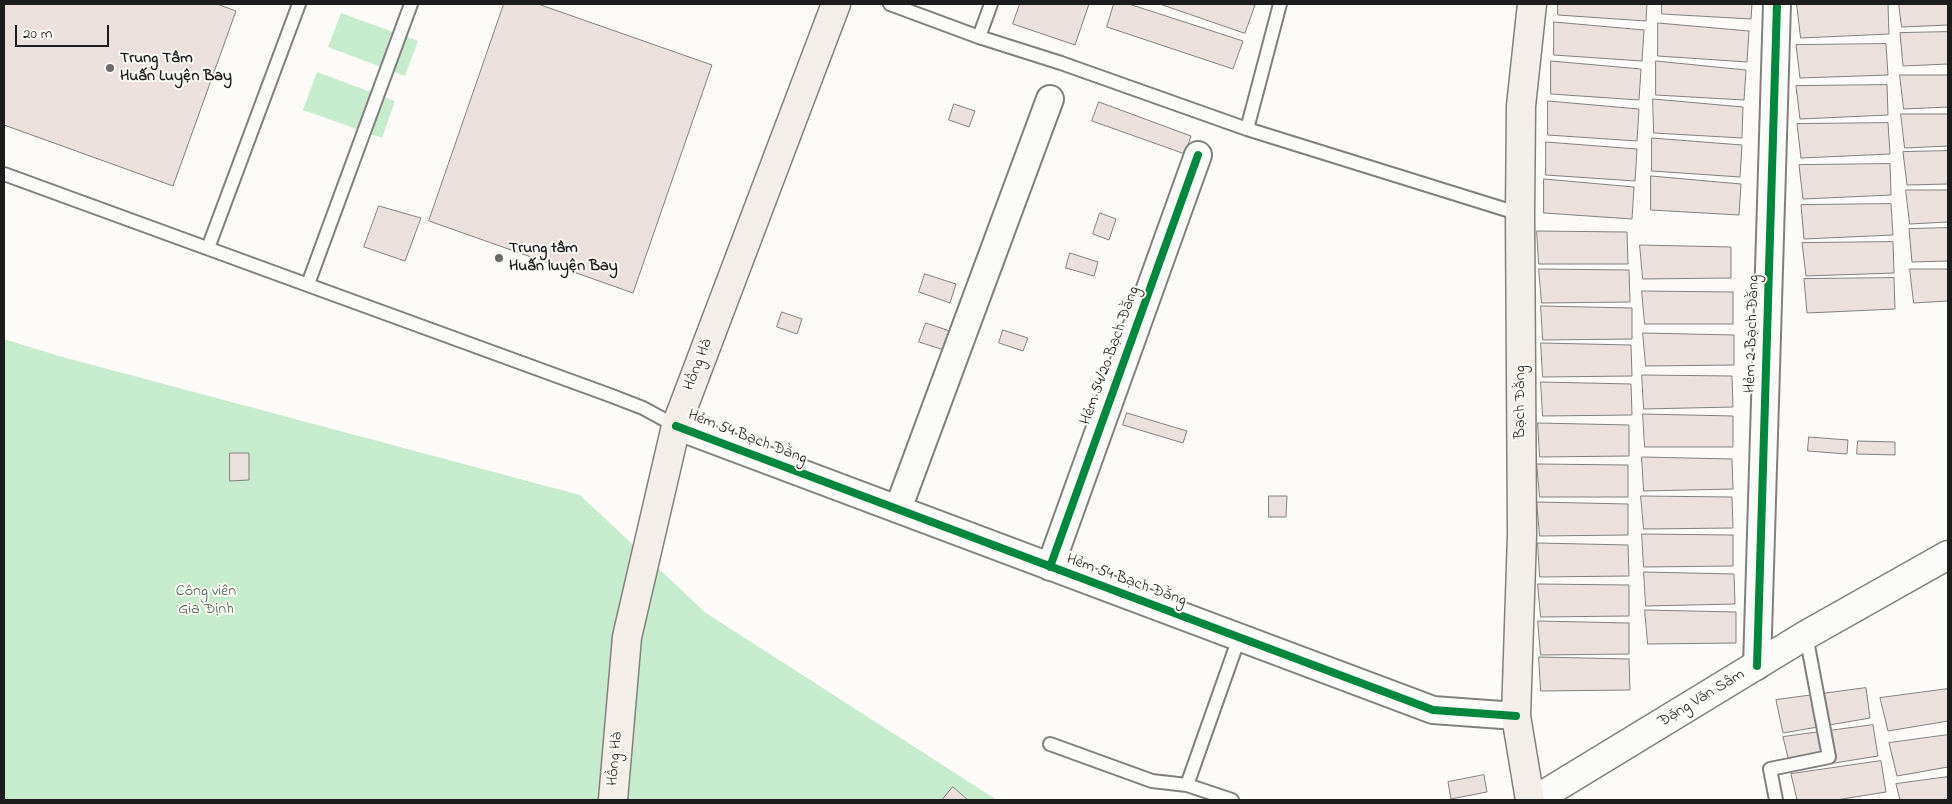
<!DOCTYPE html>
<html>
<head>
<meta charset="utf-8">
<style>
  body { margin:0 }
  #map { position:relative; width:1952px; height:804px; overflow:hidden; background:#fcfbf8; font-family:"Indie Flower",sans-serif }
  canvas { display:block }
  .frame { position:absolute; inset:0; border:5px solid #1c1c1c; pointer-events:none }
  .scale { position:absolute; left:15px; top:25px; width:94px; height:22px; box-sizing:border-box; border:2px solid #1c1c1c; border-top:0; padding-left:6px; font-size:15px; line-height:18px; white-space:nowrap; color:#1c1c1c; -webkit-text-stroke:4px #fdfcf7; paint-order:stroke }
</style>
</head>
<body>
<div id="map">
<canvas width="1952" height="804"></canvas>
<div class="frame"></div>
<div class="scale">20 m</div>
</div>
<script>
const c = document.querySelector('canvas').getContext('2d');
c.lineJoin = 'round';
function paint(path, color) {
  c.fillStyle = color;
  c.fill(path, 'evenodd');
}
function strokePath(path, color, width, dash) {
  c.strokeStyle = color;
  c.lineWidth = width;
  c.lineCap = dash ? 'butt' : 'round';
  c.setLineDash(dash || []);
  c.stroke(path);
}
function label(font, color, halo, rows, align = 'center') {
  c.font = font + ' "Indie Flower",sans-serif';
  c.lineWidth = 4;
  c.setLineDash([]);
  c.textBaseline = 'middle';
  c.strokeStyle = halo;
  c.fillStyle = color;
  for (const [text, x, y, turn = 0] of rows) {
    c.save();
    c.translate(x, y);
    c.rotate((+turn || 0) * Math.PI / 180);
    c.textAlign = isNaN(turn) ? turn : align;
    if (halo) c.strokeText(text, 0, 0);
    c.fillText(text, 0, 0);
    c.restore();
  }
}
paint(new Path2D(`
  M341,13L418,41L405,76L328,47Z
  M317,72L395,101L382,138L303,110Z
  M4,339L59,356L580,495L706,613L997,800H4Z`), '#c7ebcd');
const building = new Path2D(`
  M4,4H217L236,11L173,186L4,125Z
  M504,4H538L712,65L633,293L429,221Z
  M1020,4H1089L1075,45L1013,24Z
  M1114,4H1129L1243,41L1233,69L1107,27Z
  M1160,4H1250L1255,5L1245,33Z
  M1558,4H1647L1646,21L1558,15Z
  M1662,4H1752L1751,19L1662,14Z
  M1797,4H1888L1889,34L1801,38Z
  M1899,4H1948V25L1902,27Z
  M1554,22L1644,30L1642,61L1554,55Z
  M1658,23L1749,31L1747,62L1658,56Z
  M1948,32V64L1903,66L1900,33Z
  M1886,44L1888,75L1800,78L1796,45Z
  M1551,61L1641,69L1639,100L1551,94Z
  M1656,61L1746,70L1744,100L1656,95Z
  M1900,75H1948V107L1904,109Z
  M1887,85L1888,115L1800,119L1796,86Z
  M1653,99L1743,107L1742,138L1654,133Z
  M1548,101L1639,109L1637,141L1548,135Z
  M1099,102L1191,136L1185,154L1092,121Z
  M954,104L975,111L969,127L949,120Z
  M1901,114H1948V146L1905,148Z
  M1888,123L1890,154L1801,158L1797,124Z
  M1652,138L1742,145L1740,177L1652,171Z
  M1546,142L1637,149L1635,181L1546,175Z
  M1948,151V184L1907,185L1903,152Z
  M1890,164L1891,195L1803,199L1799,165Z
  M1651,176L1741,184L1739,215L1651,210Z
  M1544,179L1634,187L1632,219L1544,213Z
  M1906,190H1948V222L1910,224Z
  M1891,204L1893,235L1804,239L1801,205Z
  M379,206L421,218L405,261L364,247Z
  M1100,213L1116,219L1109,240L1093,234Z
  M1948,228V261L1912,262L1909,229Z
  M1537,231L1627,232L1628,264H1539Z
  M1893,242L1894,273L1806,276L1802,243Z
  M1640,245L1731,247V278L1643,279Z
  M1070,253L1098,262L1094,276L1066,268Z
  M1539,269L1629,270L1630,302L1542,303Z
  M1910,269H1948V301L1914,303Z
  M925,274L956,284L950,303L919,292Z
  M1894,278L1895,309L1807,313L1804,279Z
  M1642,291L1733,292V324H1645Z
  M1541,306L1632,308V339L1543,340Z
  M782,312L802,319L797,334L777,327Z
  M926,323L950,331L944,350L919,342Z
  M1003,330L1028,338L1023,351L999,343Z
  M1643,333L1734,335V365L1646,366Z
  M1541,343L1631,345L1632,376L1543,377Z
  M1642,375L1732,376L1733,407L1644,409Z
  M1541,382L1631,384L1632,415L1543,416Z
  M1127,413L1187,431L1183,443L1123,425Z
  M1643,414L1733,416V447H1645Z
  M1538,423L1629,425V456L1540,457Z
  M1809,437L1848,440L1847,454L1808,451Z
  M1858,441L1895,442V455L1857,454Z
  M230,453H249V480L230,481Z
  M1642,457L1732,459L1733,489L1644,491Z
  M1537,464L1628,465V497H1540Z
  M1269,496H1287L1286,517H1269Z
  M1641,496L1732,497L1733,528L1644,529Z
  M1537,502L1628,504V535L1540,536Z
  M1642,534L1733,535V566L1644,567Z
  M1538,543L1628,545L1629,576L1540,577Z
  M1644,572L1734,574L1735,604L1646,606Z
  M1538,584L1629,585V616L1541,617Z
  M1645,610L1736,612V643L1648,644Z
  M1538,621L1629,623V654L1541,655Z
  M1539,657L1629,659L1630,690L1541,691Z
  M1866,688L1870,718L1783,733L1776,700Z
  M1948,689V721L1888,731L1880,698Z
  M1873,725L1878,756L1791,770L1783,737Z
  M1948,735V767L1897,776L1889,743Z
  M1881,761L1886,792L1836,800H1797L1791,774Z
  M1484,775L1487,792L1451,799L1448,782Z
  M1948,777V800H1900L1896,784Z
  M953,787L968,800H942Z`);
paint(building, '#ece0dc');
strokePath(building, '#81807f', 1);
const service = new Path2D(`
  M890,4L979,37L1061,63L1247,129L1520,214
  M979,37L991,4
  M1247,129L1280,4
  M4,174L612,396L643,408L676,426
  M208,248L299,4
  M308,284L411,4
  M1050,744L1152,781L1187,785
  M1232,800L1187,785L1239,638
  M1776,800L1770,769L1829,757L1806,635`);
const minor = new Path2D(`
  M676,426L1433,710L1516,716
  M898,509L1050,99
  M1050,567L1198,155
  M1757,666L1777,4`);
const tertiary = new Path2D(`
  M1535,800L1806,635L1948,555`);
const primary = new Path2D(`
  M613,800L627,637L676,426L836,4
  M1530,800L1516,716L1522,535L1520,214L1521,106L1532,4`);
strokePath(service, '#81807f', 16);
strokePath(minor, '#81807f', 30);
strokePath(tertiary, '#81807f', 31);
strokePath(primary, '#81807f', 31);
strokePath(service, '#fbfbf9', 12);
strokePath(minor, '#fbfbf9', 26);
strokePath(tertiary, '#fbfbf9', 28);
strokePath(primary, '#f3eee8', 28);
strokePath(new Path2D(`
  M676,426L1433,710L1516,716
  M1050,567L1198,155
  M1757,666L1777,4`), '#00873e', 8);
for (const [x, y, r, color] of [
  [110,68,5,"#6a6a69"],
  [499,258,5,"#6a6a69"]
]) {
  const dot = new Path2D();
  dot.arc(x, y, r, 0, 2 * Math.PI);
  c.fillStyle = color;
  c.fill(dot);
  strokePath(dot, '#fdfcf7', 2);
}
label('bold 16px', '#1c1c1c', '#fdfcf7', [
  ["Trung Tâm",120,59],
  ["Huấn Luyện Bay",120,77],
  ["Trung tâm",509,249],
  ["Huấn luyện Bay",509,267]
], 'left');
label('16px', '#1c1c1c', '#fdfcf7', [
  ["Hẻm 2 Bạch Đằng",1753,334,-88],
  ["Hẻm 54/20 Bạch Đằng",1111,356,-70],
  ["Hồng Hà",699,365,-69],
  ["Bạch Đằng",1521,402,-90],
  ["Hẻm 54 Bạch Đằng",747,438,21],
  ["Hẻm 54 Bạch Đằng",1126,581,20],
  ["Đặng Văn Sâm",1702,699,-31],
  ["Hồng Hà",616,759,-85]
]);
label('16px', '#48604d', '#fdfcf7', [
  ["Công viên",206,592],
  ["Gia Định",206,610]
]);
</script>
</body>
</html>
